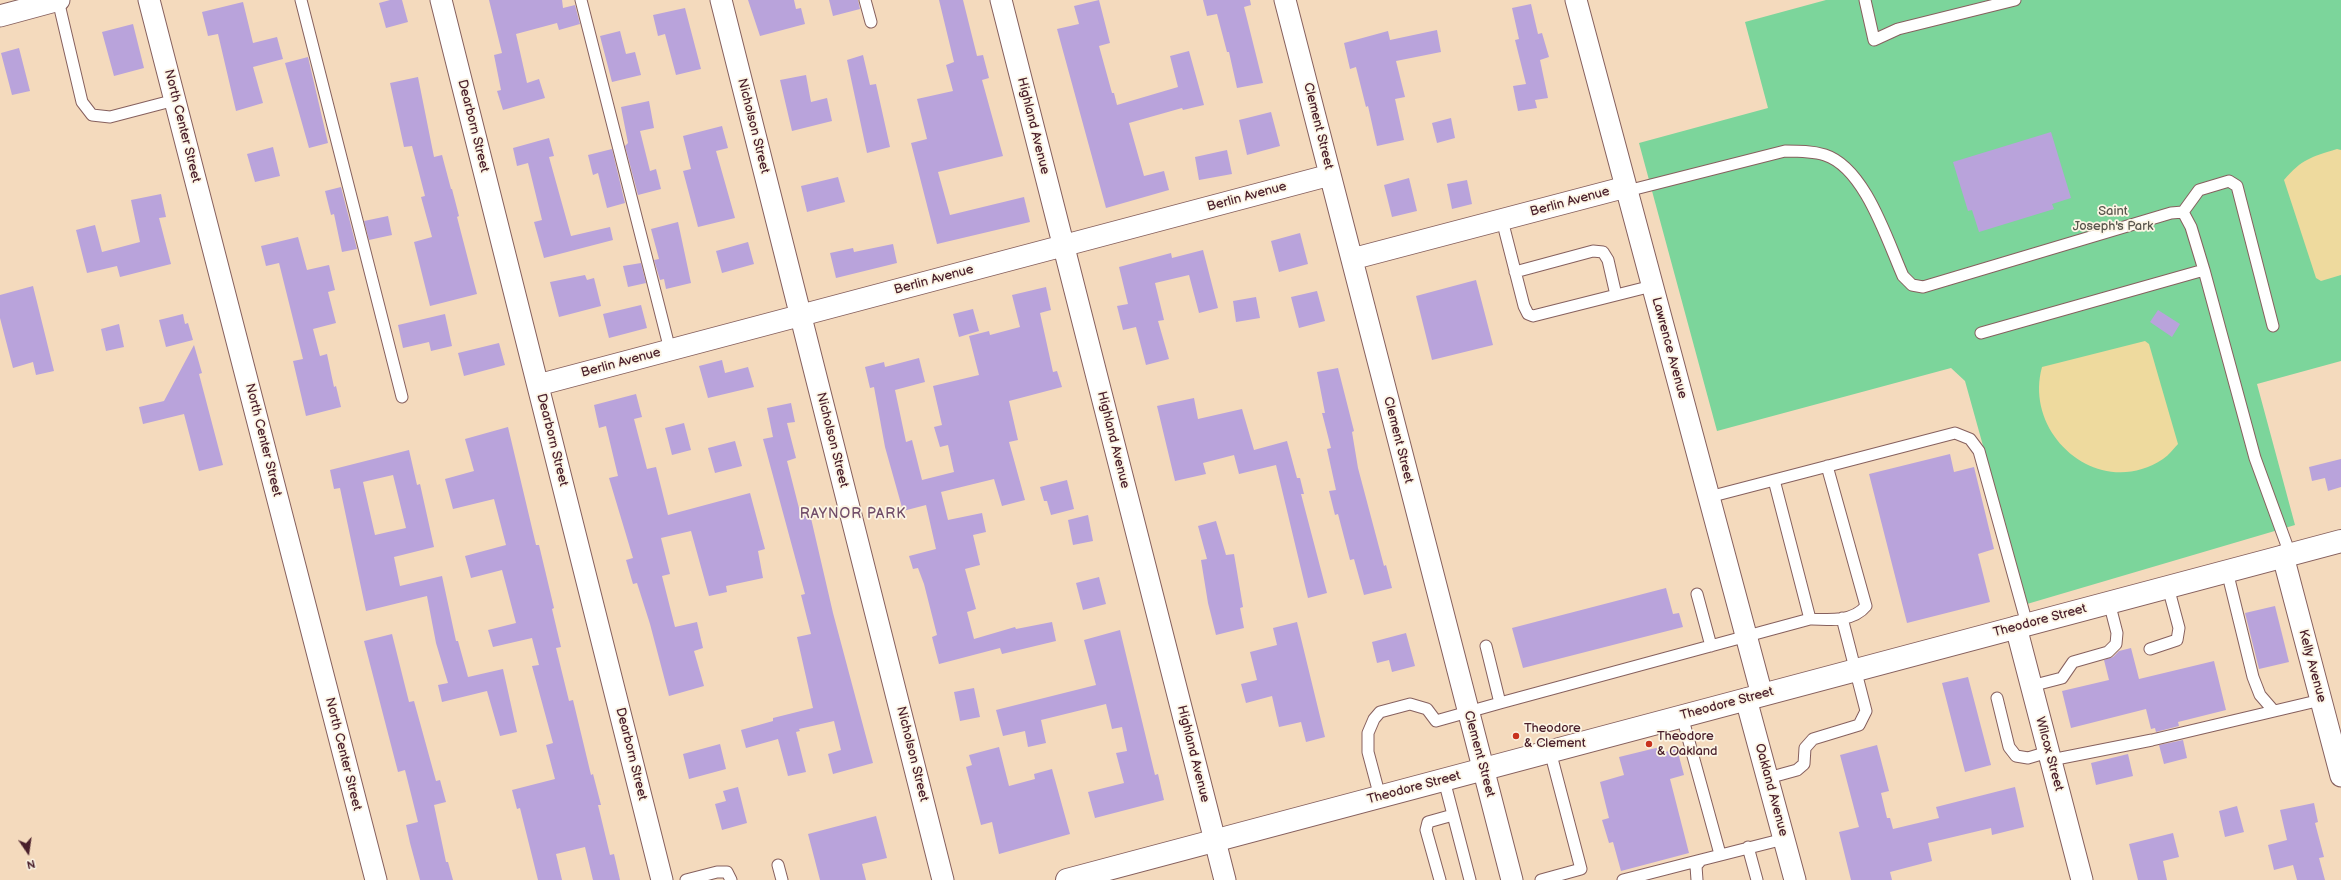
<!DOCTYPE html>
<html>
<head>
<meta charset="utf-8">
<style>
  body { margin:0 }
  #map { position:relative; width:2341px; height:880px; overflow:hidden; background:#f4dabd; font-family:"Balsamiq Sans",sans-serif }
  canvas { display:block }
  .north { position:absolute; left:8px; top:832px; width:40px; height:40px; -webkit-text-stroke:3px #fcf5e5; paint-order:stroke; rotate:167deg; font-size:11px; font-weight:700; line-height:16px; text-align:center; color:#4a1f2b }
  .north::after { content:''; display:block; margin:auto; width:14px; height:18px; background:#4a1f2b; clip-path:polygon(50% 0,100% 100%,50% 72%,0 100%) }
</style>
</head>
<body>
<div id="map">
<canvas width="2341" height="880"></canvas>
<div class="north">N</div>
</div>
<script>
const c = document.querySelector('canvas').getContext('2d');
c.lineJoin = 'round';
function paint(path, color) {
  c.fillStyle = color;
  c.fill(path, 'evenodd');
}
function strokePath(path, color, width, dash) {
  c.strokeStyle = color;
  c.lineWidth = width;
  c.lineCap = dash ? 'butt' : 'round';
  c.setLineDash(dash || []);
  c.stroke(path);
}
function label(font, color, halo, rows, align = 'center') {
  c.font = font + ' "Balsamiq Sans",sans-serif';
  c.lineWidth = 3.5;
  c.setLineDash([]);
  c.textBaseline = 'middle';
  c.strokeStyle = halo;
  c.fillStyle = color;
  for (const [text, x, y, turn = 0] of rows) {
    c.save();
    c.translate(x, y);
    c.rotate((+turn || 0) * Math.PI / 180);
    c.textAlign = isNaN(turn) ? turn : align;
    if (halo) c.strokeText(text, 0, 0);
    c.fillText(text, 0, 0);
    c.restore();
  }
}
paint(new Path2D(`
  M1826,0H2341V361L2257,384L2295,525L2027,604L1965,381L1951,368L1717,431L1639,143L1768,108L1745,22Z`), '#7cd59b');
paint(new Path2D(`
  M2337,149L2341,150V275L2321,281L2316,278L2284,180C2302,159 2311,157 2337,149Z
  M2145,341L2149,344L2178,444C2173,449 2169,455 2163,459C2100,501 2023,436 2042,367Z`), '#eeda9e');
paint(new Path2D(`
  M390,0H402L408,22L386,28L379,3Z
  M489,0H562L563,8L575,5L580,24L559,30L557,23L516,34L527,83L539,79L545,98L503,110L497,91L501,90L494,55L502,53Z
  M748,0H794L796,9L801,8L805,24L760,36Z
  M829,0H858L860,9L833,16Z
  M939,0H963L977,56L983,55L989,78L982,80L1003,156L938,172L950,215L1024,197L1030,222L937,244L911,143L927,139L917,99L953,91L946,65L954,62Z
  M1099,0L1110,43L1099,46L1112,93H1114L1117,105L1178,87L1170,56L1189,51L1204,105L1183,110L1182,108L1129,123L1144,176L1164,171L1169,190L1106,208L1057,29L1079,24L1074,6Z
  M1203,0H1250L1251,5L1244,7L1263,83L1237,88L1229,52H1227L1217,14L1207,16Z
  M243,2L253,43L277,37L283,59L253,67L263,103L236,111L218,34L208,36L202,12Z
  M1531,4L1538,34L1542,33L1549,57L1540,60L1548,98L1535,100L1537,108L1518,111L1513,86L1526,84L1515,40L1519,39L1512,8Z
  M685,8L701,69L676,75L665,34L658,36L653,15Z
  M133,24L144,68L114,76L102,32Z
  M1437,30L1441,52L1396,61L1405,97L1395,99L1404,140L1377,146L1368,106L1366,107L1356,67L1350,69L1344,43L1388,31L1390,40Z
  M620,31L626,54L635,52L641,75L612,82L600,36Z
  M19,48L30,91L12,95L1,53Z
  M863,55L870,85L876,84L890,147L867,153L847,60Z
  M308,57L328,143L309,148L285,63Z
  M806,75L811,102L827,98L832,121L792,131L780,80Z
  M418,77L434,157L442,155L451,189H452L459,216L457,217L477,294L430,306L414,242L432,237L421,197L425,196L412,146L404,147L390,83Z
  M649,101L654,128L640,131L650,171L656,169L661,189L638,195L625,146L628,143L621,107Z
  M1271,112L1280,146L1247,155L1239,120Z
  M1451,118L1455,138L1437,143L1432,123Z
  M722,126L728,148L716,151L735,218L698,227L683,171L691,169L683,136Z
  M2051,132L2071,198L2052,204L2054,209L1979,232L1972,210L1968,211L1953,162Z
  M549,138L554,156L549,157L571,236L610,227L613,240L544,258L534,222L542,220L528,163L517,166L513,148Z
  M273,147L280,176L255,182L247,154Z
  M612,149L625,203L607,208L598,173L593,175L588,155Z
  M1227,150L1232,174L1199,180L1195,157Z
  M838,177L845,202L807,212L801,186Z
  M1409,178L1417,211L1392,217L1384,185Z
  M1467,180L1472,204L1452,209L1447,184Z
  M341,187L357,249L342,252L334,214L331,215L325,191Z
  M161,194L166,217L159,218L171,264L120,277L117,266L87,273L76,230L95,225L102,252L140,242L131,200Z
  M388,216L392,235L369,240L364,221Z
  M678,222L691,283L666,289L664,279L660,280L654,260L659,259L651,229Z
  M1300,233L1308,264L1279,272L1271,241Z
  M298,237L307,270L329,265L335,290L328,292L336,323L313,329L320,356L327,354L334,387L336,386L341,407L306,416L293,361L303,359L279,263L266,266L261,246Z
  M748,242L754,264L722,273L716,251Z
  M893,244L897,263L836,278L830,253L853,248L854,252Z
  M1203,250L1218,308L1199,313L1189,275L1155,283L1164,320L1158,321L1169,359L1146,365L1136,327L1123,330L1117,306L1128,304L1119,267L1171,253L1172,258Z
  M641,263L646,283L628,287L623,266Z
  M585,275L587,280L594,278L601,306L559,317L550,282Z
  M1476,280L1493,345L1432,360L1416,296Z
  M33,286L54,371L36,375L33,362L13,368L0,318V295Z
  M1046,287L1051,310L1040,313L1053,372L1057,371L1062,387L1009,401L1018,440L1009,442L1025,500L1002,506L994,479L941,492L948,520L982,513L986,532L973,535L980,565L965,569L976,609L967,612L974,639L1015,627L1016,629L1052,622L1056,641L1002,654L1000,648L939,664L932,637L937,635L924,584L918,568L913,569L909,556L936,549L926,505L903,511L885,447L874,387L870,388L865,367L884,362L885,367L919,358L925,382L895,390L906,442L912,440L922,480L954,472L948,445L940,447L934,427L942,425L933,386L979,375L969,336L989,331L990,335L1020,327L1012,295Z
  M1317,291L1325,321L1299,328L1291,297Z
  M1256,297L1260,318L1236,322L1233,301Z
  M641,305L647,328L609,338L603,314Z
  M973,309L979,331L959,337L953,314Z
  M2158,310L2180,324L2172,337L2150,322Z
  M183,314L185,324L188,323L193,340L166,347L159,320Z
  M445,314L452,346L431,351L429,342L403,348L398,325Z
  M119,324L124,347L106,351L101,329Z
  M499,343L505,365L464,376L458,353Z
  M194,345L202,373L199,374L223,465L199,471L184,414L143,424L139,407L164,401Z
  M722,360L725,373L748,367L754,387L708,398L699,366Z
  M1338,368L1354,431L1352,432L1358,468L1384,566L1386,565L1392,588L1364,595L1354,559L1350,560L1338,514L1335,515L1329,491L1336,490L1327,449L1331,448L1322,413H1325L1317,372Z
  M636,394L642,417L634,419L647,469L656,467L668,515L750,493L765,549L758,551L763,578L726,586L727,592L709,596L691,531L661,538L670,574L662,576L675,627L697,622L703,648L694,651L704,686L669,696L650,624L637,583L633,584L626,560L633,558L609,478L618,476L606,426L599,428L594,405Z
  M1194,398L1198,419L1242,409L1254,450L1287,441L1297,478H1300L1304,494H1301L1327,593L1308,598L1276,465L1239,474L1234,455L1203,463L1206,474L1175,481L1157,406Z
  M791,403L795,422L787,423L796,458L787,461L801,516L810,514L833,613L873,763L833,774L828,754L841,750L834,721L799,729L800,731L796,732L806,772L788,776L778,739L746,748L741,730L773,721V718L813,708L797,637L811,634L801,595L805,594L763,439L773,437L767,408Z
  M684,423L691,450L672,455L665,428Z
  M508,427L536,545H539L554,608L552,609L561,647L556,648L569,701L573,700L591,775L593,774L601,805H598L610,855L614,854L620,880H593L585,847L556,854L562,880H538L520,808L517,809L512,790L555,779L546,745L553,743L532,666L539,665L532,638L493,647L488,630L516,623L502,570L471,578L465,556L506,545L494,499L453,509L445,479L474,471L465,439Z
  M735,441L742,466L715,473L708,448Z
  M409,450L417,485L420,484L434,547L394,557L400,586L442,576L456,641H458L468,677L503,669L517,732L500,736L487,691L442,702L438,685L448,683L436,643L427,596L366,611L340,488L334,489L330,470ZM393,475L406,528L375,535L363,482Z
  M1950,454L1954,472L1974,467L1994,549L1978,554L1990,602L1907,623L1869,474Z
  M2341,459V487L2328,491L2325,478L2312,481L2309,467Z
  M1067,480L1074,509L1051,515L1047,501H1044L1040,487Z
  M1088,515L1093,541L1073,545L1068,520Z
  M1216,521L1226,555L1234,554L1243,607L1240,608L1244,628L1216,635L1208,603L1201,560L1207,559L1198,526Z
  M1099,577L1106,604L1083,610L1076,583Z
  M1666,588L1673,614L1679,613L1683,627L1523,668L1512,628Z
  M2275,606L2289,662L2259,669L2245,613Z
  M1297,622L1325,737L1306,742L1301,722L1279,727L1272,696L1246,703L1241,684L1257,680L1250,652L1277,645L1273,628Z
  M1120,630L1155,775L1158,774L1164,800L1095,818L1088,792L1124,783L1116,753L1127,751L1122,727L1112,729L1106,704L1041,720L1046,743L1028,747L1025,731L1003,736L996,710L1096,685L1084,640Z
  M1406,633L1415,666L1392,672L1389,660L1377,663L1372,642Z
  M392,634L409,702L414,701L436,781L440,780L446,802L434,805L446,862H448L453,880H420L410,843L406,825L418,822L405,770L398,772L364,641Z
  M2131,648L2139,679L2214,661L2226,710L2178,722L2179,726L2156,732L2155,728L2151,729L2146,709L2071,728L2062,691L2109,680L2104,660L2113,657L2119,651Z
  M1968,677L1991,765L1965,772L1942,683Z
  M974,688L980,717L960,721L954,692Z
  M2183,740L2187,758L2164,764L2159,745Z
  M720,744L726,769L689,779L683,754Z
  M1877,745L1889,791L1881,793L1887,818H1890L1893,829L1939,818L1936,807L2015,787L2024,827L1992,835L1991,828L1928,843L1932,861L1890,872L1892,880H1851L1839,832L1859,827L1840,755Z
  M999,747L1009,786L1035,779L1034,774L1052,769L1070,834L999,854L992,822L981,825L966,767L972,765L969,755Z
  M1660,747L1661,753L1677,749L1684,775L1670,779L1689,853L1621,871L1613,842L1609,843L1602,820L1609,818L1600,782L1624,775L1619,757Z
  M2128,754L2133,776L2096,785L2091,763Z
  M738,787L747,823L722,830L715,804L726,801L723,791Z
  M2314,803L2318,822L2315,823L2324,857L2319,858L2325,880H2297L2293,865L2274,870L2268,845L2287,840L2280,810Z
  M2237,806L2244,832L2225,837L2219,811Z
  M876,816L887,858L862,864L866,880H820L808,834Z
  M2173,833L2179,857L2163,861L2167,880H2138L2129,844Z`), '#b9a3db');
const lane = new Path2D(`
  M58,0L82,102L92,115L110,117L175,100
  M301,0L402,397
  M581,0L670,350
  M865,0L871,22
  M1865,0L1874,40L1898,29L2015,0
  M1627,191L1785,151C1799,151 1812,151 1825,155C1865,168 1887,240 1903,276L1912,285L1923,287L2171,213L2183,212L2191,227L2204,270L2255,458L2290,554
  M2183,212L2199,190L2229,181L2237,186L2273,326
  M1502,220L1524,306L1528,314L1533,316L1652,286
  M1515,272L1593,251L1603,252L1608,260L1616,295
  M1981,333L2204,270
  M1774,480L1810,619
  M1709,497L1955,433L1970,439L1979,451L2027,624
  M2227,571L2253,677L2260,695L2273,710
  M1697,594L1711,646
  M2150,649L2177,640L2179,628L2168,587
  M2031,686L2062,678L2073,662L2108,652L2116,644L2117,633L2109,602
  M1997,698L2009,747L2016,756L2028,758L2048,752
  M1500,703L1810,619C1829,620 1853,622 1866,606L1827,466
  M1682,716L1720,854
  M2051,760L2152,740L2321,700
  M1768,778L1797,770L1804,764L1805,748L1813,739L1859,725L1866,711L1842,618
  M1444,780L1470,880
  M1380,797L1368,752V733L1374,719L1380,712L1410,704L1427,709L1436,721L1500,703L1486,646
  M1748,847L1757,880
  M778,865L782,880
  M686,880L717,872H727L731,880
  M1440,880L1426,830L1428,822L1453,815
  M1541,880L1581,869L1550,751
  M1623,880L1701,860
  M1697,880L1696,866L1701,860L1784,839`);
const street = new Path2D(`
  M149,0L376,880
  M441,0L662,880
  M721,0L943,880
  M1001,0L1225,880
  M1285,0L1512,880
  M1576,0L1762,695
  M0,16L59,0
  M1352,259L1626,187
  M538,385L1330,175
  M2283,556L2341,776
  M2016,627L2082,880
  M1746,699L1795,880`);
const secondary = new Path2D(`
  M1067,880L2341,541`);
strokePath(lane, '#86605e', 13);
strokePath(street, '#86605e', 23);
strokePath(secondary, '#86605e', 24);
strokePath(lane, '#fff', 11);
strokePath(street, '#fff', 21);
strokePath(secondary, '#fff', 22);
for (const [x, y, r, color] of [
  [1516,736,4,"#c8321e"],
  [1649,744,4,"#c8321e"]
]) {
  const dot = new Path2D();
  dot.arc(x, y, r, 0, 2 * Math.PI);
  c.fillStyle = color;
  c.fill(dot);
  strokePath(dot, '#fcf5e5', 1.5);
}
label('13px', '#4a1f2b', '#fcf5e5', [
  ["North Center Street",182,126,76],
  ["Dearborn Street",473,126,76],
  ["Nicholson Street",753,126,76],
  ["Highland Avenue",1033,126,76],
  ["Clement Street",1318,126,76],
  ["Berlin Avenue",1247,197,-15],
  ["Berlin Avenue",1570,202,-15],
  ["Berlin Avenue",934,280,-15],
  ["Lawrence Avenue",1669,348,75],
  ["Berlin Avenue",621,363,-15],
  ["North Center Street",263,440,76],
  ["Dearborn Street",552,440,76],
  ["Nicholson Street",832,440,76],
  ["Highland Avenue",1113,440,76],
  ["Clement Street",1398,440,76],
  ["Theodore Street",2040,621,-15],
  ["Kelly Avenue",2312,666,75],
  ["Theodore Street",1727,704,-15],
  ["North Center Street",343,754,76],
  ["Dearborn Street",631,754,76],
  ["Nicholson Street",912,754,76],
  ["Highland Avenue",1193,754,76],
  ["Clement Street",1479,754,75],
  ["Wilcox Street",2049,754,75],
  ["Theodore Street",1414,788,-15],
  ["Oakland Avenue",1771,790,75]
]);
label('13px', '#59564d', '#fcf5e5', [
  ["Saint",2113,212],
  ["Joseph's Park",2113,227]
]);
label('13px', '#4a1f2b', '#fcf5e5', [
  ["Theodore",1524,729],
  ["& Clement",1524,744],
  ["Theodore",1657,737],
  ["& Oakland",1657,752]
], 'left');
c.letterSpacing = '1px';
label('14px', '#714d69', '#fcf5e5', [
  ["RAYNOR PARK",853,514]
]);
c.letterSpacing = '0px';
</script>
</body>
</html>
